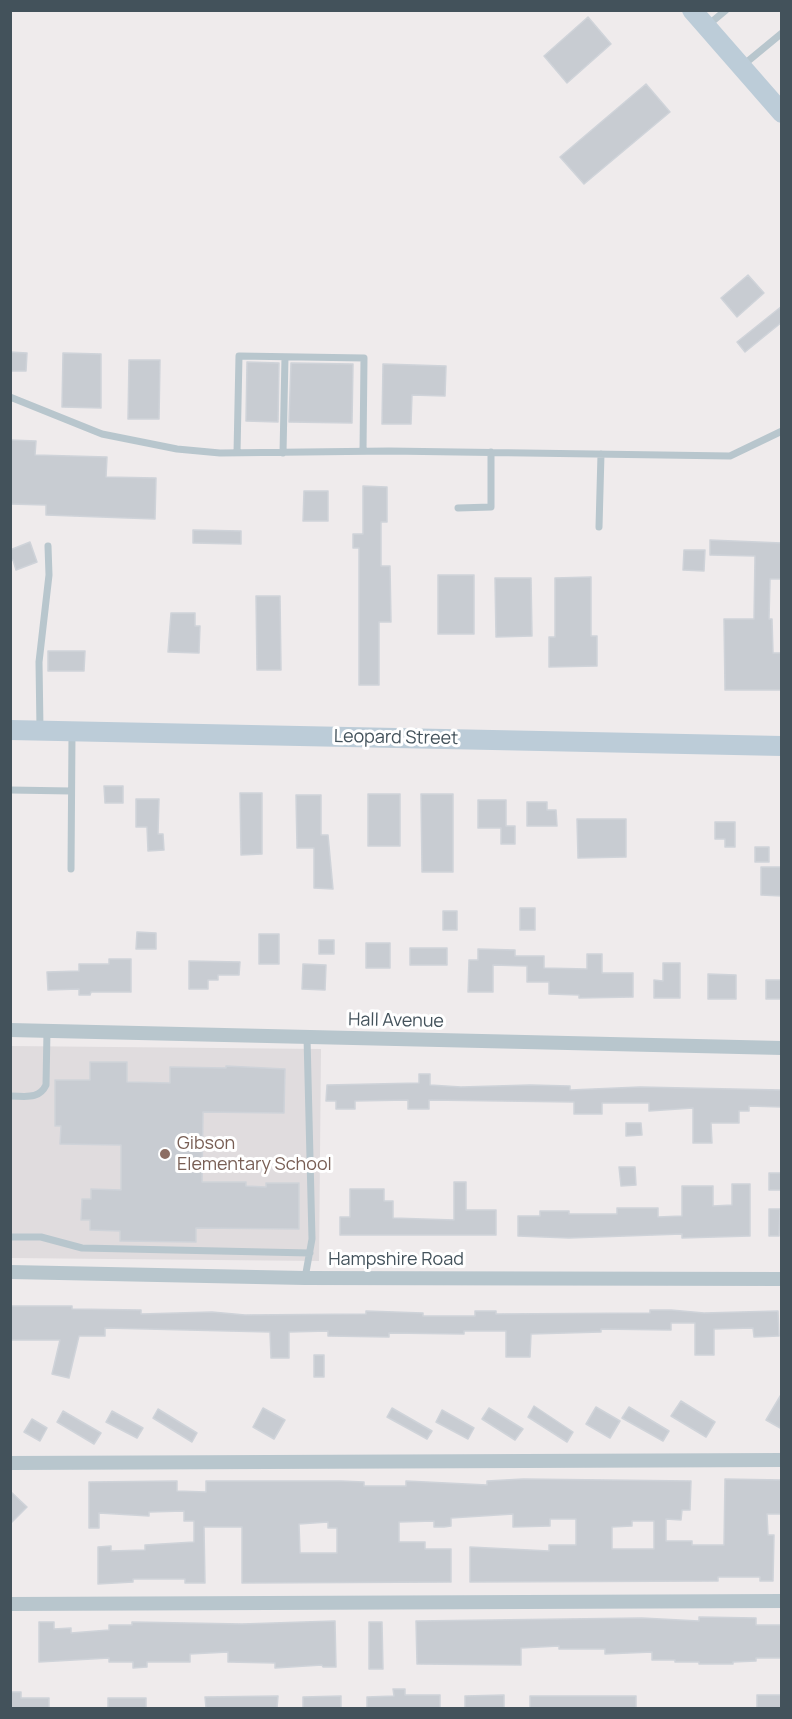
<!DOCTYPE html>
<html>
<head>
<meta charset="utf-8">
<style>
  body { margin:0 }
  #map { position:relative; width:792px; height:1719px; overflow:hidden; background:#efebec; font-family:Manrope,sans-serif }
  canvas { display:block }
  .frame { position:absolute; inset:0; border:12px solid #43525b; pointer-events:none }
</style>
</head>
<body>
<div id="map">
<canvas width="792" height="1719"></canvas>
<div class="frame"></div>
</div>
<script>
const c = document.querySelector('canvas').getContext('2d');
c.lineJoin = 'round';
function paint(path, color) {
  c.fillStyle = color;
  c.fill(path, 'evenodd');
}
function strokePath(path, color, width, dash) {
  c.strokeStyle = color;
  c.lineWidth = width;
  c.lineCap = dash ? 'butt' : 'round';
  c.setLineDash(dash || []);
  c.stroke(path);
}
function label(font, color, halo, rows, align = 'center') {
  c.font = font + ' Manrope,sans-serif';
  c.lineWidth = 6;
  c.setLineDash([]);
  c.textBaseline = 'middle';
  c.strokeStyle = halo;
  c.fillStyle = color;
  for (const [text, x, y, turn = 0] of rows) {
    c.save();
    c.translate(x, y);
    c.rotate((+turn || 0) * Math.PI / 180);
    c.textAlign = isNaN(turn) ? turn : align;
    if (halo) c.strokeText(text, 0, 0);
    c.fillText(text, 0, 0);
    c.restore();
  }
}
paint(new Path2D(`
  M11,1046L321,1049L319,1261L11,1258Z`), '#e0dcde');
const building = new Path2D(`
  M588,17L611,44L567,83L544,56Z
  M646,84L670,112L584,184L560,157Z
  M748,275L764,293L737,317L721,298Z
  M782,306V322L745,352L737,342Z
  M10,352L27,353L26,371H10Z
  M63,353L101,354V408L62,407Z
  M129,360H160L159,419H128Z
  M247,362L279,363L278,422L246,421Z
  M291,363L353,364L352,423L289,422Z
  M383,364L446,366L445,396L412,395L411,424H382Z
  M10,440L36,441L35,455L107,457L106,477L156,478L155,519L46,515V505L10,504Z
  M363,486L387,487V522H381V566H390L391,622H379V685H359V548H353V534H363Z
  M304,491H328V521H303Z
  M193,530L241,531V544L193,543Z
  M710,540L782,543V579H770L769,619H772L773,653H782V690H725L724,619H754L755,556L710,555Z
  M30,542L37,562L16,570L13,560L10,561V550Z
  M684,550H705L704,571L683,570Z
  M438,575H474V634H438Z
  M591,577V636H597V666L549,667V637H555V578Z
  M495,578H531L532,636L496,637Z
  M256,596H280L281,670H257Z
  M171,613H195V626H200L199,653L168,652Z
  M48,651H85L84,671H48Z
  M104,786H123V803H105Z
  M240,793H262V854L241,855Z
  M368,794H400V846H368Z
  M421,794H453V872H422Z
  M296,795H321V835H328L333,889L314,888V848H297Z
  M136,799H159L158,834H163L164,850L148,851L147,827H136Z
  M478,800H506V826H515V844H501V828H478Z
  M527,802H547V810H556L557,826H527Z
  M577,819H626V857L578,858Z
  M715,822H735V847H725V839H715Z
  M755,847H769V862H755Z
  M761,867H782V896L761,895Z
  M520,908H535V930H520Z
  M443,911H457V930H443Z
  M137,932L156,933V949H136Z
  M259,934H279V964H259Z
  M319,940H334V954H319Z
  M366,943H390V968H366Z
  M410,948H447V965H410Z
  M478,949L515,950V956H544V968L587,969V954H602V973H633V997L579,998V995L549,994V982H527V966L493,965V992H468L469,960H478Z
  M109,959H131V992H91L90,995H79V989L48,990L47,972L79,971V964H109Z
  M189,961L240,962L239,975H218V980H208V989H189Z
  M663,963H680V998H654V980L663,981Z
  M303,964L326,965L325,990L302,989Z
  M708,974L736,975V999H708Z
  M766,980H782V999H766Z
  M90,1062H127V1082L170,1083V1067L226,1068V1066L285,1069L284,1113L203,1112L202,1182H246V1186L266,1187V1183H299V1229L196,1228V1242L120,1241V1231L90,1230V1220H81L82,1199H91V1189L121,1190V1145L60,1144L61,1126H55V1080H90Z
  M419,1074H430V1085L461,1087L530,1085L570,1086V1090L640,1087L781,1090V1107L749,1106V1111H739V1123H711L712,1143H693V1108L649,1111V1103H602V1114H574V1102L429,1100V1109H408V1100L355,1101V1109H336V1101H326L327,1085L419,1083Z
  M626,1123H641L642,1135L626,1136Z
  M619,1167H635L636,1185L621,1186Z
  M769,1173H782V1190H769Z
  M454,1182H466V1210H496V1235H340V1217H350V1189H384V1201H393V1218L454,1220Z
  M732,1184H750V1236L682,1238V1234L569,1238L518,1236V1216H540V1211H569V1214H617V1208H658V1217L682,1216V1186H713V1206L732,1205Z
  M769,1209H780L779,1236H769Z
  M10,1306H72V1309L141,1310V1314L212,1312L245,1315L366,1314V1311L423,1313V1316H475V1311H496V1314L650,1313V1310H671L704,1313L778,1311L779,1336L754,1337L753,1328L714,1329V1355H695V1323H671V1330L601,1329V1332L531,1334L530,1357H506V1331H464V1334L389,1333V1337L328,1336V1331L289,1332V1358H271L270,1332L105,1328V1336H79L69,1378L52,1374L60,1340H10Z
  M314,1355H324V1377H314Z
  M782,1393V1429L766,1420Z
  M681,1401L715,1422L706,1437L671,1416Z
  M534,1406L573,1432L567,1442L528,1417Z
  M596,1407L620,1421L610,1438L586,1424Z
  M629,1407L669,1431L663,1441L622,1418Z
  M263,1408L285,1420L274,1439L253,1427Z
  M392,1408L432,1431L427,1439L387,1417Z
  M489,1408L523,1429L515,1440L482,1419Z
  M158,1409L197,1433L192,1442L153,1418Z
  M442,1410L474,1428L468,1439L436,1422Z
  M63,1411L101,1433L94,1444L57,1422Z
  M112,1411L143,1428L137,1438L106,1422Z
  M32,1419L47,1428L40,1441L24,1432Z
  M523,1479L691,1481L690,1510H682L681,1520L666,1519V1541H692V1545H724L725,1479L782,1480V1514H767L768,1535H774L773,1581H760V1577H718V1581L470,1582V1547L549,1551V1545H576V1519H550V1526L513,1527V1514L451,1518V1526L444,1527H434V1521L399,1522V1542H425V1549H451V1582L242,1583V1527H204L205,1583H185V1579H133V1582L98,1584V1547L111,1546V1551L145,1550V1545L194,1542V1521H184V1511L149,1512V1516L99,1513V1528H89V1482L177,1481V1491L206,1492V1481H341L364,1482V1486H406V1481L487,1485V1481ZM632,1521H654V1549H612V1527L632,1526ZM328,1522V1528H337V1553H300L299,1524Z
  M10,1491L27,1507L10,1524Z
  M699,1617L756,1618V1625H782V1658H756V1661L733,1662V1664H699V1662H675V1660H652V1652L605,1654V1649H559V1646L521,1648V1665L417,1664L416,1621L642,1618L699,1621Z
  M335,1621L336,1667H323L322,1665L275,1668V1663L228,1662V1652L190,1654V1662H147V1667L133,1668V1662H109V1658L39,1662V1622H54V1629L71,1628V1633L109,1630V1625H132V1622L242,1624Z
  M369,1622H382L383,1669H369Z
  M393,1689H405V1695H440V1708H367V1697L394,1696Z
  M10,1692H21V1698H49V1708H10Z
  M504,1695V1708H465V1696Z
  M757,1695H782V1708H757Z
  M278,1696L277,1708H206L205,1697Z
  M341,1696V1708H303V1697Z
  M530,1696H636V1708H530Z
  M108,1698H146V1708H108Z`);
paint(building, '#c8ccd2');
strokePath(building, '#cfd3d9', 1.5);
strokePath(new Path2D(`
  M708,25L726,10
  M742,66L782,33
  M10,397L102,434L177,449L220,453L389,451L730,456L782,431
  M237,453L239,356L364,358L363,451
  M283,453L285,357
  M458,508L491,507V452
  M599,527L601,454
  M40,729L39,662L49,575L48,546
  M10,790L71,791
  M71,869L72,734
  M10,1096C25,1096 39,1100 46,1085L47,1031
  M10,1237H41L82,1248L310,1253
  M305,1278L312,1239L307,1037`), '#b8c6cd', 7);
strokePath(new Path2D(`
  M10,1030L782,1048
  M10,1272L305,1278L782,1279
  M10,1463L782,1460
  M10,1604L782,1601`), '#b8c6cd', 14);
strokePath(new Path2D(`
  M692,10L782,113
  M10,730L782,746`), '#bcccd8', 20);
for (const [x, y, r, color] of [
  [165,1154,6,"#8d6e63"]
]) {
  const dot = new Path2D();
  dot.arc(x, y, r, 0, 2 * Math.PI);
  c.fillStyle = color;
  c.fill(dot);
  strokePath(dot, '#fff', 2);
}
label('18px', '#43525b', '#fff', [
  ["Leopard Street",396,738,1],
  ["Hall Avenue",396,1021,1],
  ["Hampshire Road",396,1260]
]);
label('18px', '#785e54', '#fff', [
  ["Gibson",177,1144],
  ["Elementary School",177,1165]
], 'left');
</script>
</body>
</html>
